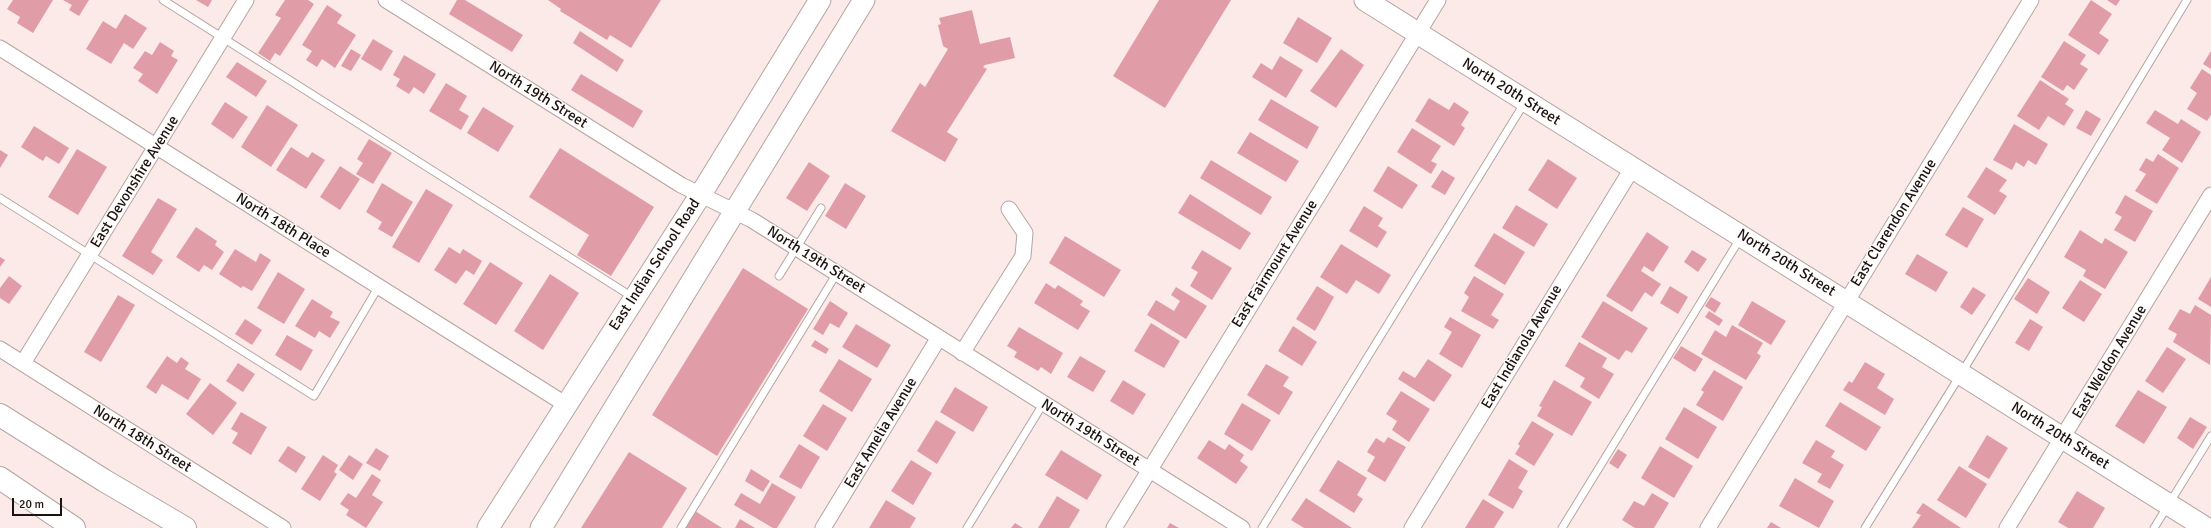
<!DOCTYPE html>
<html>
<head>
<meta charset="utf-8">
<style>
  body { margin:0 }
  #map { position:relative; width:2211px; height:528px; overflow:hidden; background:#fbeae7; font-family:Signika,sans-serif }
  canvas { display:block }
  .scale { position:absolute; left:12px; top:498px; width:50px; height:18px; box-sizing:border-box; border:2px solid #191312; border-top:0; padding-left:5px; font-size:12px; line-height:14px; white-space:nowrap; color:#191312; -webkit-text-stroke:3px #fefbfa; paint-order:stroke }
</style>
</head>
<body>
<div id="map">
<canvas width="2211" height="528"></canvas>
<div class="scale">20 m</div>
</div>
<script>
const c = document.querySelector('canvas').getContext('2d');
c.lineJoin = 'round';
function paint(path, color) {
  c.fillStyle = color;
  c.fill(path, 'evenodd');
}
function strokePath(path, color, width, dash) {
  c.strokeStyle = color;
  c.lineWidth = width;
  c.lineCap = dash ? 'butt' : 'round';
  c.setLineDash(dash || []);
  c.stroke(path);
}
function label(font, color, halo, rows, align = 'center') {
  c.font = font + ' Signika,sans-serif';
  c.lineWidth = 3;
  c.setLineDash([]);
  c.textBaseline = 'middle';
  c.strokeStyle = halo;
  c.fillStyle = color;
  for (const [text, x, y, turn = 0] of rows) {
    c.save();
    c.translate(x, y);
    c.rotate((+turn || 0) * Math.PI / 180);
    c.textAlign = isNaN(turn) ? turn : align;
    if (halo) c.strokeText(text, 0, 0);
    c.fillText(text, 0, 0);
    c.restore();
  }
}
paint(new Path2D(`
  M13,0H53L33,33L17,23L20,17L7,9Z
  M63,0H89L79,16L69,10L72,5Z
  M196,0H212L208,7Z
  M285,0H308L314,4L280,56L275,53L270,61L258,53L281,18L275,15Z
  M457,0H465L523,35L512,52L449,14Z
  M548,0H661L631,48L610,35L607,40L560,11L561,9Z
  M1159,0H1231L1165,108L1113,76Z
  M2091,0L2112,14L2099,33L2109,40L2099,55L2068,35Z
  M2107,0H2120L2116,6Z
  M327,5L342,15L337,23L356,35L335,68L322,59L317,67L306,60L312,51L302,45Z
  M972,10L980,44L1010,37L1015,58L985,65L983,67L987,69L947,132L958,139L945,162L891,131L920,83L925,87L948,49L943,46L938,25L941,24L939,18Z
  M125,14L147,28L133,49L124,43L111,64L86,49L103,21L116,29Z
  M1298,17L1332,38L1317,63L1283,43Z
  M580,31L624,60L617,72L573,43Z
  M373,39L393,51L381,71L361,59Z
  M2064,41L2086,55L2080,64L2088,69L2074,90L2067,85L2063,91L2041,77Z
  M160,42L174,51L171,56L178,60L157,94L138,81L143,74L133,68L145,51L152,55Z
  M351,49L361,55L351,71L341,66Z
  M1341,49L1364,65L1336,108L1310,91Z
  M2211,51V69L2203,64Z
  M404,55L436,74L424,94L414,87L409,94L396,86L400,79L393,75Z
  M1280,56L1303,70L1286,98L1252,77L1261,63L1272,70Z
  M237,62L267,81L256,97L226,77Z
  M2202,69L2211,75V115L2207,121L2187,109L2197,93L2190,88Z
  M581,74L643,111L633,128L571,90Z
  M2040,80L2069,99L2065,104L2074,110L2064,126L2048,116L2039,130L2017,116Z
  M446,83L467,96L459,110L469,116L461,130L429,111Z
  M1429,98L1449,110L1454,102L1469,112L1461,125L1465,128L1454,146L1415,121Z
  M1271,99L1319,127L1307,149L1258,120Z
  M225,102L248,117L233,139L211,124Z
  M267,105L298,125L271,167L241,147Z
  M483,107L514,126L498,152L467,133Z
  M2086,110L2101,119L2091,136L2076,128Z
  M2155,110L2178,124L2181,119L2201,132L2182,163L2162,150L2170,138L2146,123Z
  M2014,124L2048,144L2036,165L2028,160L2024,167L2016,162L2012,170L1993,160Z
  M34,126L69,148L59,164L46,156L43,161L21,147Z
  M1412,128L1441,146L1431,161L1437,164L1431,174L1397,152Z
  M1250,132L1299,161L1286,182L1237,153Z
  M369,139L392,153L373,184L356,174L363,163L357,159Z
  M291,147L308,158L312,152L325,160L306,189L276,170Z
  M560,148L654,207L611,276L577,255L589,235L529,197Z
  M77,149L107,167L78,215L48,197Z
  M0,150L8,155L0,168Z
  M2158,154L2179,168L2157,204L2135,191L2146,174L2139,170L2146,158L2153,162Z
  M1548,159L1577,178L1557,209L1528,190Z
  M1211,160L1272,197L1261,215L1200,178Z
  M809,162L830,176L807,211L786,198Z
  M340,166L360,179L340,210L320,197Z
  M1388,166L1418,185L1402,209L1373,191Z
  M1986,167L2007,180L1999,191L2007,196L1995,215L1967,197Z
  M1442,170L1455,178L1445,195L1431,187Z
  M382,183L413,202L392,237L378,229L382,222L366,212Z
  M845,183L866,196L846,229L825,216Z
  M426,189L453,205L419,263L392,247Z
  M1190,194L1251,233L1240,250L1178,213Z
  M2125,195L2153,211L2135,242L2114,230L2122,217L2115,213Z
  M158,198L177,209L151,252L163,260L153,275L122,256Z
  M1516,205L1548,224L1534,247L1502,228Z
  M1364,206L1383,218L1378,226L1387,232L1377,248L1349,231Z
  M1963,207L1984,219L1967,248L1945,235Z
  M196,227L217,241L215,245L224,252L212,270L204,265L199,272L176,257Z
  M2080,230L2102,244L2105,238L2128,252L2105,289L2083,276L2086,270L2064,257Z
  M1647,232L1669,247L1653,272L1644,266L1641,271L1661,284L1652,297L1645,292L1632,312L1606,296Z
  M1494,233L1525,252L1505,285L1474,266Z
  M1065,236L1121,270L1104,297L1049,263Z
  M1341,244L1391,275L1379,294L1356,280L1347,294L1320,277Z
  M449,247L460,254L463,249L482,261L474,275L466,270L456,284L434,270Z
  M235,249L256,262L260,253L271,260L252,291L243,286L241,288L219,274Z
  M1202,250L1232,268L1212,300L1190,286L1198,272L1191,268Z
  M1692,250L1707,259L1698,272L1684,262Z
  M1917,254L1948,272L1936,292L1905,274Z
  M0,257L5,260L0,267Z
  M490,262L523,283L496,325L463,304Z
  M743,268L808,309L717,456L652,415Z
  M278,272L305,289L284,324L257,308Z
  M550,274L579,293L543,350L514,331Z
  M9,276L22,286L9,304L0,298V288Z
  M1474,276L1504,294L1491,315L1499,320L1493,329L1461,311L1469,297L1464,293Z
  M2211,277V307L2198,299Z
  M2028,278L2050,292L2037,314L2014,299Z
  M2080,280L2102,294L2084,322L2062,308Z
  M1046,283L1055,289L1058,285L1083,301L1080,305L1090,311L1078,330L1034,303Z
  M1317,286L1334,297L1315,331L1296,319Z
  M1670,286L1688,297L1678,314L1660,303Z
  M1176,287L1207,306L1186,339L1147,315L1156,300L1174,311L1180,301L1171,295Z
  M1973,287L1986,295L1972,315L1960,307Z
  M118,295L135,305L101,362L84,352Z
  M1711,297L1721,303L1715,313L1705,306Z
  M312,299L333,312L330,317L340,322L330,338L319,331L315,338L295,326Z
  M830,301L848,313L839,328L830,323L823,335L813,329Z
  M1603,301L1648,328L1632,353L1626,350L1619,360L1581,337Z
  M1752,301L1786,321L1771,345L1738,325Z
  M2195,305L2211,315L2210,365L2173,342L2177,334L2168,329L2180,309L2190,314Z
  M1709,311L1723,320L1719,326L1705,317Z
  M1450,317L1481,335L1462,368L1439,354L1452,332L1444,327Z
  M245,319L262,330L252,345L235,334Z
  M2030,319L2043,327L2029,351L2015,343Z
  M1151,323L1180,341L1164,368L1134,351Z
  M856,324L891,345L877,368L842,347Z
  M1732,325L1763,343L1757,353L1761,356L1746,380L1701,354L1715,330L1726,337Z
  M1293,326L1317,342L1302,366L1278,351Z
  M1019,327L1063,353L1051,374L1041,367L1038,371L1014,357L1017,352L1007,346Z
  M287,335L313,350L301,371L275,355Z
  M815,340L829,349L826,354L811,346Z
  M1579,342L1607,358L1602,367L1614,374L1599,399L1580,387L1585,378L1565,366Z
  M1681,346L1703,359L1695,372L1673,358Z
  M2167,347L2186,359L2163,393L2145,381Z
  M167,356L177,363L181,357L189,363L185,369L201,379L188,400L162,384L156,394L146,387Z
  M1080,356L1106,371L1093,392L1067,377Z
  M839,359L872,379L852,412L819,391Z
  M1428,359L1452,375L1434,402L1398,379L1403,371L1415,378Z
  M1865,362L1885,374L1877,388L1894,399L1885,415L1843,390L1849,381L1852,383Z
  M238,363L255,374L243,392L226,381Z
  M1266,364L1289,377L1283,386L1293,392L1279,415L1247,395Z
  M1714,370L1743,387L1723,421L1696,405L1704,392L1701,390Z
  M1123,380L1146,394L1133,415L1110,401Z
  M1554,380L1592,402L1572,436L1537,416L1542,407L1539,406Z
  M210,383L237,403L213,435L186,414Z
  M955,387L988,407L973,432L940,412Z
  M2138,390L2167,407L2144,444L2115,426Z
  M1401,391L1430,409L1409,442L1392,430L1397,421L1386,414Z
  M1840,402L1881,427L1866,451L1825,426Z
  M1242,403L1271,420L1252,451L1224,434Z
  M823,404L847,418L827,451L803,436Z
  M1684,407L1717,427L1698,459L1665,439Z
  M241,412L267,427L251,455L232,443L238,433L231,429Z
  M2190,417L2207,427L2193,449L2177,438Z
  M936,420L956,432L937,464L917,451Z
  M1532,421L1554,434L1534,466L1515,454L1520,446L1518,444Z
  M1987,435L2008,448L1989,479L1968,467Z
  M1388,437L1406,447L1385,482L1367,471L1375,457L1367,452L1376,438L1384,443Z
  M1209,440L1225,450L1229,444L1244,455L1240,461L1248,467L1236,484L1197,458Z
  M1816,440L1835,451L1831,457L1844,465L1830,489L1817,482L1822,474L1802,463Z
  M799,444L820,457L801,489L779,477Z
  M288,446L306,457L296,473L278,461Z
  M1660,446L1693,466L1674,498L1641,478Z
  M376,448L389,456L380,471L366,463Z
  M1618,449L1627,455L1618,469L1609,463Z
  M1061,450L1102,475L1087,500L1045,475Z
  M629,452L687,488L662,528H581Z
  M323,455L338,465L334,472L337,474L320,501L301,489Z
  M349,455L363,464L353,480L339,470Z
  M1509,459L1528,471L1518,488L1523,491L1513,509L1488,495Z
  M911,460L932,473L913,505L891,491Z
  M1338,460L1367,478L1357,495L1363,499L1354,513L1319,491Z
  M1959,466L1987,484L1966,518L1937,500Z
  M751,469L770,481L763,492L745,481Z
  M372,474L381,480L372,495L383,502L366,528L346,515L349,510L340,504L348,493L356,498Z
  M1795,478L1834,501L1819,528L1779,506Z
  M772,483L796,497L777,528H773L734,505L741,493L760,504Z
  M2077,491L2105,508L2093,528H2068L2058,522Z
  M1652,493L1669,503L1654,528H1635L1622,520L1634,501L1644,506Z
  M1057,496L1080,510L1069,528H1038Z
  M1306,498L1352,528H1304L1291,520Z
  M1483,499L1504,512L1494,528H1465Z
  M886,500L916,518L910,528H869Z
  M1923,503L1961,528H1912L1921,515L1916,513Z
  M695,511L722,528H685Z
  M740,519L755,528H735Z
  M1771,522L1781,528H1767Z
  M1015,523L1023,528H1011Z
  M1170,523L1179,528H1167Z`), '#e19da7');
const lane = new Path2D(`
  M163,0L634,298
  M0,198L314,396L379,286
  M779,276L821,208
  M681,528L837,273
  M967,528L1043,404
  M1262,528L1525,102
  M1562,528L1741,237
  M1865,528L1961,374L2187,0
  M2154,528L2211,436`);
const street = new Path2D(`
  M386,0L681,185L752,220L1242,528
  M0,48L565,404
  M0,349L283,528
  M962,353L1023,256L1025,233L1009,209
  M23,363L246,0
  M823,528L938,339
  M1114,528L1438,0
  M1412,528L1633,167
  M1708,528L2031,0
  M2007,528L2211,195`);
const secondary = new Path2D(`
  M1365,0L2206,528
  M488,528L701,194L820,0
  M541,528L864,0`);
const highway = new Path2D(`
  M0,415L105,481L185,528
  M0,478L74,528`);
strokePath(lane, '#b5a5a2', 9);
strokePath(street, '#b5a5a2', 17);
strokePath(secondary, '#b5a5a2', 23);
strokePath(highway, '#b5a5a2', 24);
strokePath(lane, '#fff', 7);
strokePath(street, '#fff', 15);
strokePath(secondary, '#fff', 21);
strokePath(highway, '#fff', 22);
label('15px', '#191312', '#fefbfa', [
  ["North 20th Street",1511,92,32],
  ["North 19th Street",538,95,32],
  ["East Devonshire Avenue",135,182,-58],
  ["East Clarendon Avenue",1894,223,-58],
  ["North 18th Place",283,226,32],
  ["North 19th Street",816,260,32],
  ["North 20th Street",1786,263,32],
  ["East Fairmount Avenue",1275,264,-58],
  ["East Indian School Road",655,265,-57],
  ["East Indianola Avenue",1522,347,-59],
  ["East Weldon Avenue",2110,362,-59],
  ["East Amelia Avenue",881,433,-59],
  ["North 19th Street",1090,433,32],
  ["North 20th Street",2060,436,32],
  ["North 18th Street",142,439,32]
]);
</script>
</body>
</html>
